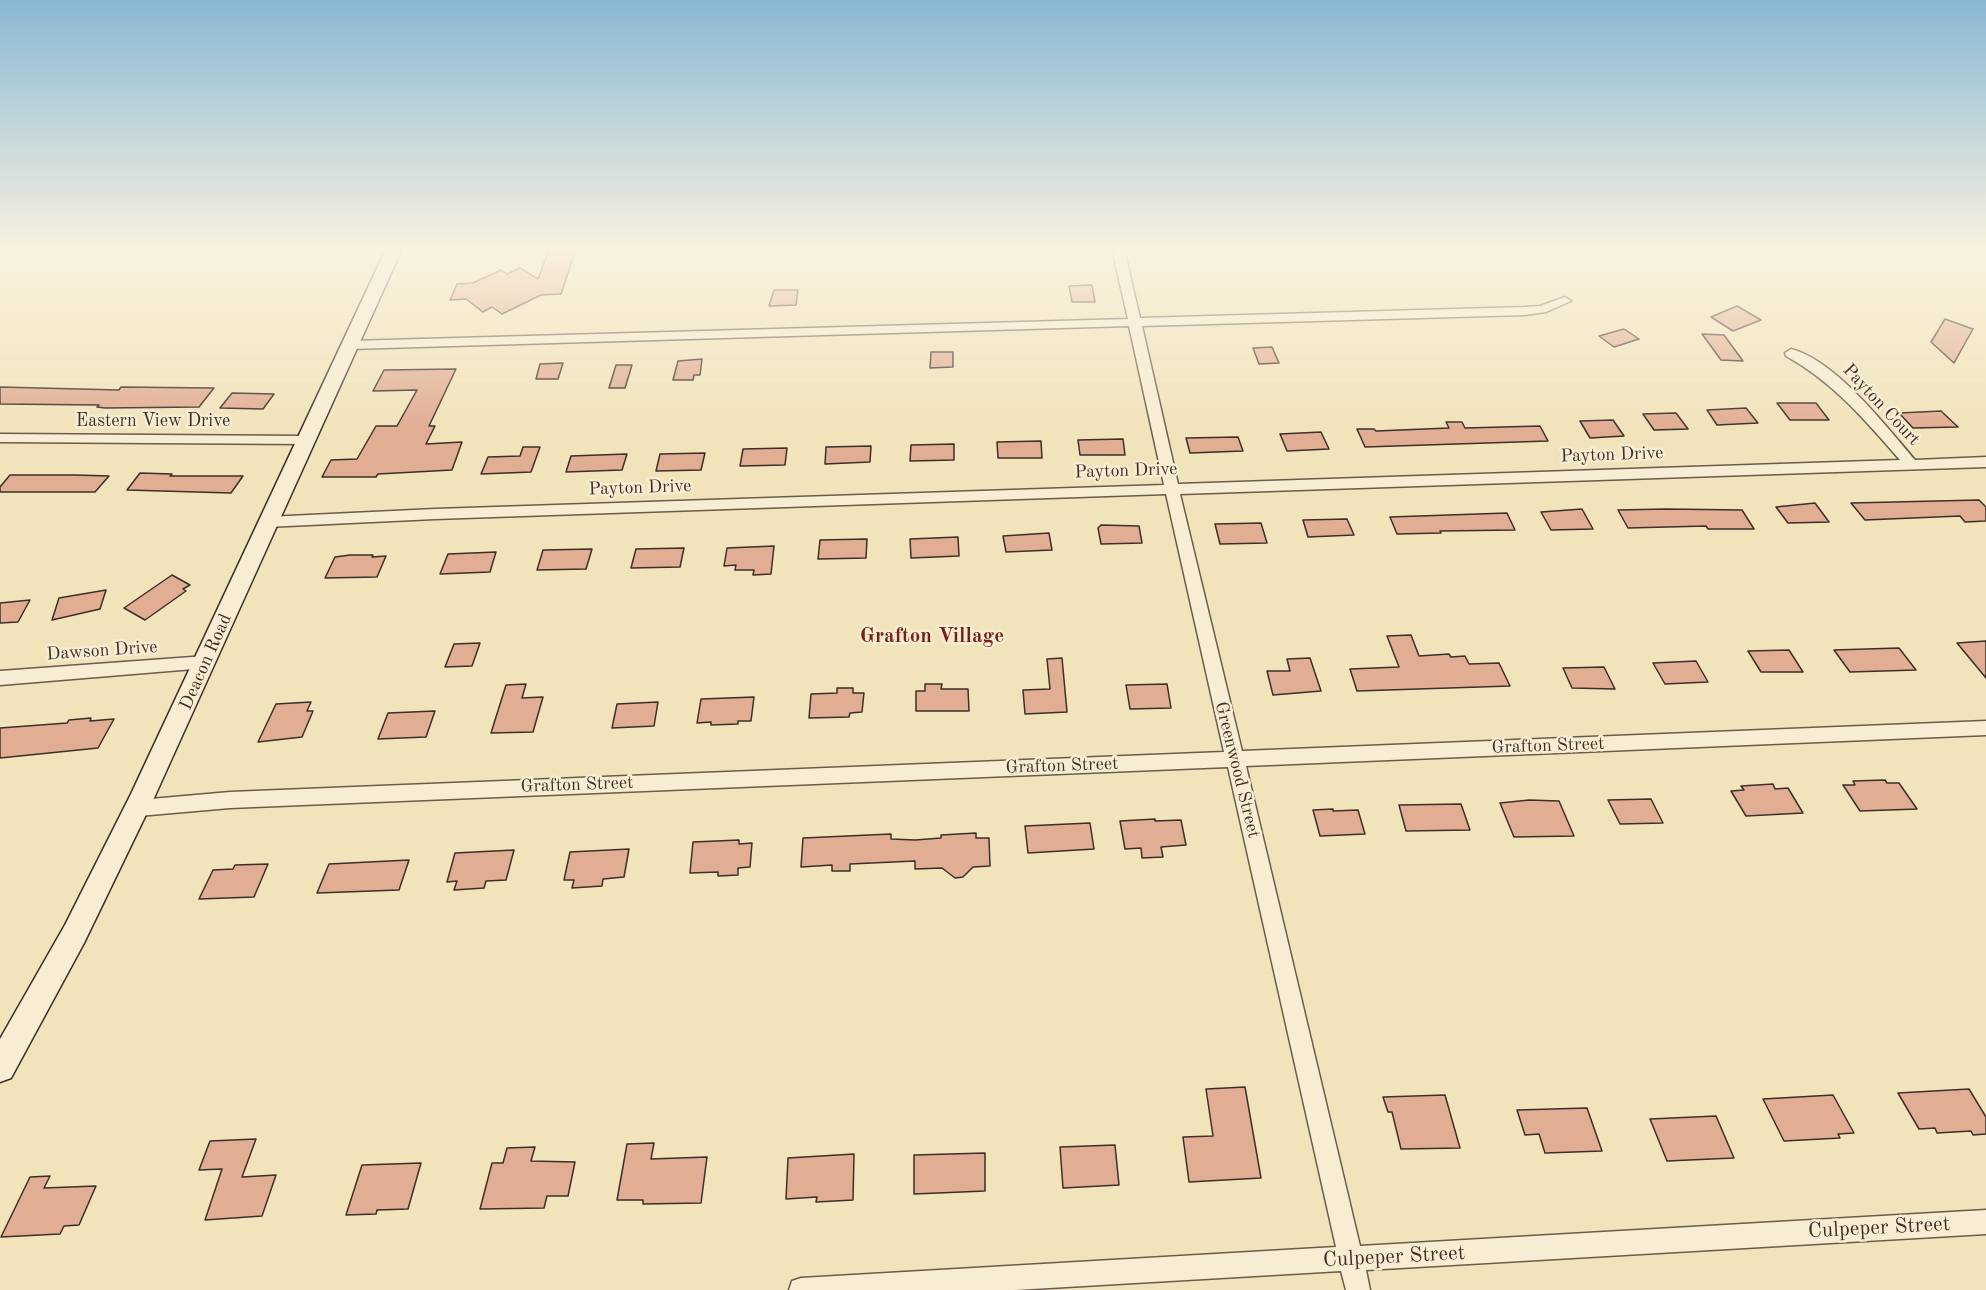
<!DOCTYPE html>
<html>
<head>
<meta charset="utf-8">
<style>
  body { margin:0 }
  canvas { display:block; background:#f1e3ba }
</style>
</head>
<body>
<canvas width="1986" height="1290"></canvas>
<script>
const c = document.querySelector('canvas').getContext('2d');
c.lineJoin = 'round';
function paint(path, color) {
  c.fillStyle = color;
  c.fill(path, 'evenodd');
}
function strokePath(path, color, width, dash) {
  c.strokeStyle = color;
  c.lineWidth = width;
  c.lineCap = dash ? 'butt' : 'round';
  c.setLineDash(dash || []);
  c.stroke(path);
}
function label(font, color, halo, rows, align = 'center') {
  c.font = font + ' "Old Standard TT",serif';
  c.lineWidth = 5;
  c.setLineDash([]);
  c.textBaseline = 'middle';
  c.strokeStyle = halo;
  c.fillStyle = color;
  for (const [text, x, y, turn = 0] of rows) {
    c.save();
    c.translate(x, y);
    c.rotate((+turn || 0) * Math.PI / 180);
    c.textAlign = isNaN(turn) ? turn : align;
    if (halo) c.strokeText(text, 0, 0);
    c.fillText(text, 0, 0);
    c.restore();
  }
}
const building = new Path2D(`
  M549,249H576L561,294L541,295L502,314L492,307L483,312L466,299L450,300L457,284L473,283L501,270L507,274L520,268L538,279Z
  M1092,285L1095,302H1072L1069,286Z
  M774,290H798L796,305L769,306Z
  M1737,306L1761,320L1733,331L1711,317Z
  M1945,319L1973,329L1954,363L1931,342Z
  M1624,329L1639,339L1614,347L1599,336Z
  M1702,334L1724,335L1743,361L1721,360Z
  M1272,347L1279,363L1259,364L1253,348Z
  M931,352H953V367L930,368Z
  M702,359L700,375H694L693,380H673L678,361Z
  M563,363L558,379H536L540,364Z
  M616,365H632L625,388H609Z
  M456,369L429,426H435L426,444L462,442L452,470L378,474L376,477H322L331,460L357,459L376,426H397L417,390L373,391L384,370Z
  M0,387L119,390L121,387L214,388L199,407L105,408L97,407L99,405L0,404Z
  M232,393L274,394L263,409L220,408Z
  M1777,403H1816L1829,420H1790Z
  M1746,408L1758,423L1717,425L1707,410Z
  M1941,411L1958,427L1913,428L1899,413Z
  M1676,413L1688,429L1654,430L1643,414Z
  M1613,420L1624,436L1590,438L1580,421Z
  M1446,422H1462L1465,428L1540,426L1548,441L1365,447L1357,429H1374L1376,431L1449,428Z
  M1321,432L1329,449L1287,451L1280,434Z
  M1238,437L1243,451L1190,453L1186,438Z
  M1123,439L1125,455H1080L1078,440Z
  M1041,441L1042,458H998L997,442Z
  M954,444V460L910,461L911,445Z
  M871,446L870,462L825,464L826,447Z
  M523,447H540L531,472L481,474L488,457L520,456Z
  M787,448L785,465L740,466L743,449Z
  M705,453L701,470L656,471L660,454Z
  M627,454L622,470L566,472L571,456Z
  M140,473L172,474L170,476H243L231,493L127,490Z
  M10,475H75L109,476L95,492H0V487Z
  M1979,500L1986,507V521L1965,522L1960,516L1865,520L1851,503Z
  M1815,503L1829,522L1788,523L1776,507Z
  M1582,509L1593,529L1551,530L1541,512Z
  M1666,509L1742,510L1754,529H1708L1706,526L1628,528L1618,510Z
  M1507,513L1515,530L1440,531L1441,533L1397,534L1390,517Z
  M1347,519L1354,535L1308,537L1303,520Z
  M1261,523L1267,543L1220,544L1215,524Z
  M1101,525L1139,526L1142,543L1101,544L1098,528Z
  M1049,533L1052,550L1006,552L1003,536Z
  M958,537L959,556L911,558L910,539Z
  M867,539L866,558L818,559L820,540Z
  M774,546L771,574L753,575L754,570H735L736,565L724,566L727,548Z
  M684,548L680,567L631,568L636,549Z
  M592,549L586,569L537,570L543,550Z
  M496,552L490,572L440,574L448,554Z
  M350,555H373L372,557L386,556L377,577L325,578L335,557Z
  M172,575L190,585L183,589L186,591L145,620L124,608Z
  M106,590L100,609L52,620L59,598Z
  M30,600L18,622L0,623V603Z
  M1411,635L1419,656L1449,654L1451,657L1465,656L1469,664L1499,663L1510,686L1357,691L1350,669L1399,667L1387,636Z
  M1986,641V678L1957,643Z
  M480,643L472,666L445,667L454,644Z
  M1899,648L1916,670L1850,672L1834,650Z
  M1789,650L1803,672H1761L1748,651Z
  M1062,658L1067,712L1025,714L1023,690L1050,689L1047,659Z
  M1310,658L1321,691L1273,695L1267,671H1290L1287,659Z
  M1696,661L1708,682L1665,684L1653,663Z
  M1604,667L1615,689L1572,688L1563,668Z
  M526,684L522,698L543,697L533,732L491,733L506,685Z
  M925,684H942L941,689H968L969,711H916V691H925Z
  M1167,684L1171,708L1130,709L1126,685Z
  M837,688H853V693H864L862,712L850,713L849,717L809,718L811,694L837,693Z
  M754,697L751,721H738V724L711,725V722L697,723L701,699Z
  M311,702L307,711H313L302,737L258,742L276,704Z
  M658,702L654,726L612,728L617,704Z
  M435,711L426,737L378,739L388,713Z
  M91,718L90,721L114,719L98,748L0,758V728L67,723L69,720Z
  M1885,780L1887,783H1899L1917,809L1860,811L1843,785H1855L1853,781Z
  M1773,784L1775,789L1788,788L1803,813L1746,816L1731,791L1744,790L1741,786Z
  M1651,799L1663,823L1620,824L1608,800Z
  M1529,800L1559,801L1574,836L1514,837L1500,803Z
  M1461,804L1470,830L1406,831L1399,805Z
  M1333,809V811L1358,810L1365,834L1320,836L1313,810Z
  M1155,819V821L1181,820L1186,845L1161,847L1163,857L1142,858L1141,848L1125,849L1120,821Z
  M1090,823L1094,849L1028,853L1025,826Z
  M976,833V838H989L990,866L973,867L963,877L955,878L942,868L915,869V861L850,864V871H832V865L801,867L803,838L891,834V839L915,840L941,838V835Z
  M739,840V844L752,843L750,867L738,868V875L718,876V872L690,873L693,842Z
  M629,849L624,877L603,879L602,886L572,888L574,880H564L570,852Z
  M514,850L506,880L486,881L484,888L454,890L457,881L447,882L455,853Z
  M409,860L399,890L317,893L329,864Z
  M268,864L254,897L199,899L213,870L233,869L235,865Z
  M1245,1087L1261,1178L1189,1182L1183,1137L1213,1136L1206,1089Z
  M1969,1089L1986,1117V1134L1973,1135L1971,1131L1937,1133L1935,1128L1919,1129L1898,1093Z
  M1445,1095L1460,1148L1401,1149L1392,1112H1388L1383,1097Z
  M1833,1095L1854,1133L1838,1134L1840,1138L1784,1141L1763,1099Z
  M1587,1108L1602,1151L1545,1153L1539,1134L1525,1135L1517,1110Z
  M1716,1116L1734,1158L1667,1161L1650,1119Z
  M256,1139L242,1177L276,1175L262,1216L205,1220L222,1169L199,1170L210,1141Z
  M654,1143L651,1159L707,1157L701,1203L643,1204V1200H617L627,1144Z
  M1115,1145L1119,1185L1063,1188L1060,1147Z
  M535,1147L531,1161L575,1162L568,1196H547L544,1208L480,1209L492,1163H503L507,1148Z
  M985,1153V1191L914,1194V1155Z
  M854,1154L853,1200L816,1202L817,1197L786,1199L788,1158Z
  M421,1163L408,1209L377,1210L376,1214L346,1215L362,1165Z
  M50,1176L44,1188L96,1186L79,1225L64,1226L60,1234L1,1237L30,1177Z`);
paint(building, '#e1ad93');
strokePath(building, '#3d2f29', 1.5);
const minor = new Path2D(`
  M1112,249H1124L1140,318L1525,307L1540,306L1565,297L1571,301L1546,312L1525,315L1142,326L1178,484L1900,460C1865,420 1833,382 1786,356L1785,353L1791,349C1835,360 1886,426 1915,460L1986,457V467L1180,494L1242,751L1986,721V735L1246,766L1360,1246L1986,1210V1234L1366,1270L1370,1290H1346L1341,1271L1015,1290H789L792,1281L801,1278L1336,1247L1228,767L230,808L139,816L132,814L130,808L132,802L139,800L230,792L1224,752L1166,494L435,519L267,527L260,522L267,517L435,509L1164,485L1129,326L351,349L345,345L351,341L1128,319Z
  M0,434L305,436L312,440L305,444L0,442Z
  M206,656L212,657L214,662L212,667L206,668L0,685V671Z`);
const secondary = new Path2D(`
  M386,249H402L154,798L84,943L11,1078L0,1082V1039L65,925L131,794Z`);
strokePath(minor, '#6a5c4d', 3);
strokePath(secondary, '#3d2f29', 3);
paint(minor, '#f6edd2');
paint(secondary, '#f6edd2');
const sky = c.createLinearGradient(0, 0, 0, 430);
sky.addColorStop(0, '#89b8d4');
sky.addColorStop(0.58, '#f9f2e0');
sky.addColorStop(1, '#f9f2e000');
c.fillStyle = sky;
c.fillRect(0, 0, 1986, 430);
label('18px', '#3d2f29', '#f6edd2', [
  ["Payton Court",1881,405,47],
  ["Eastern View Drive",153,421],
  ["Payton Drive",1612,455,-2],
  ["Payton Drive",1126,471,-2],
  ["Payton Drive",640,488,-2],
  ["Dawson Drive",102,651,-4],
  ["Deacon Road",206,662,-66],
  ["Grafton Street",1548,746,-2],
  ["Grafton Street",1062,766,-2],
  ["Greenwood Street",1237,770,76],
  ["Grafton Street",577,785,-2]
]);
label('bold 21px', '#7a1f14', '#f6edd2', [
  ["Grafton Village",932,636]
]);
label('21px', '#3d2f29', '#f6edd2', [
  ["Culpeper Street",1879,1228,-3],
  ["Culpeper Street",1394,1257,-3]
]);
</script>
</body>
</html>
